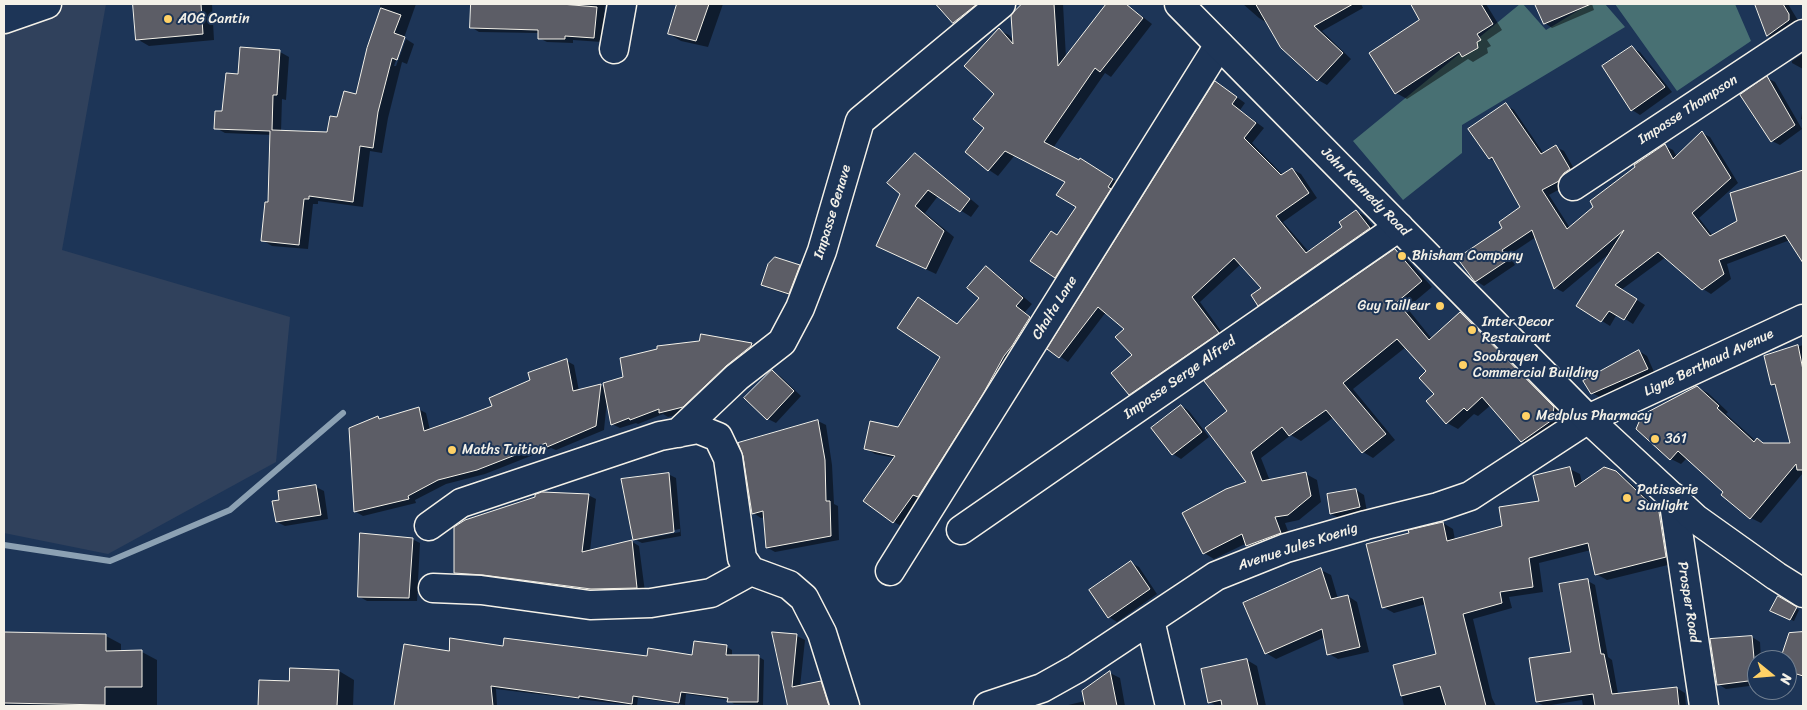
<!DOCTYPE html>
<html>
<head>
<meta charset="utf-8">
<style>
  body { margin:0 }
  #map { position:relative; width:1807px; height:710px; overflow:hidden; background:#1d3557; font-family:Sriracha,sans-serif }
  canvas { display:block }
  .frame { position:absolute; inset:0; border:5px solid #f4f1e8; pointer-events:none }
  .north { position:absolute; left:1747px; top:650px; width:50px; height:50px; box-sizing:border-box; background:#1d3557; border:1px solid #738091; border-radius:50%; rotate:107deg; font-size:14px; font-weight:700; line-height:20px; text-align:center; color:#f4f1e8 }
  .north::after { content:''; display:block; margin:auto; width:18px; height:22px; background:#ffd166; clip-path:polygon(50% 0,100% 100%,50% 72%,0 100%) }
</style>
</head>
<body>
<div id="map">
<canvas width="1807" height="710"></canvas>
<div class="frame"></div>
<div class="north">N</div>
</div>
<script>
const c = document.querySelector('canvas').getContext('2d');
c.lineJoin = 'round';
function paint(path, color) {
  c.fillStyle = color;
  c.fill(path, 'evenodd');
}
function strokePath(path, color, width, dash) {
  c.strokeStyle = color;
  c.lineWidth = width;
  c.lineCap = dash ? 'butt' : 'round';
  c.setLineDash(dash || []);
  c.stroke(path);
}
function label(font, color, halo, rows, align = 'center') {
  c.font = font + ' Sriracha,sans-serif';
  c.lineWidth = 4;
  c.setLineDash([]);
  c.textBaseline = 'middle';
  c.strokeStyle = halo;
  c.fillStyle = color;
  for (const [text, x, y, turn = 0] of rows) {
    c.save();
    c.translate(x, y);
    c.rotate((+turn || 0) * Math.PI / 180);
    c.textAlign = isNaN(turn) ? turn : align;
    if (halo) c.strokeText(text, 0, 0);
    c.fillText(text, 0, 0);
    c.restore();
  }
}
paint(new Path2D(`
  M64,4H106L62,250L290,317L276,462L108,554L4,533V27Z`), '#30415c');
paint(new Path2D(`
  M1520,4H1523L1546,30L1589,4H1605L1625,27L1462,125V153L1403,200L1353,141Z
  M1615,4H1735L1751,41L1677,91Z`), '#487073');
paint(new Path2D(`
  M134,4H212L214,40L149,46L137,39Z
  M380,4H416L394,66H396L406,39L414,44L407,64L402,62L388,118L382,153L370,151L363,207L318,201V204H313L308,249L272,246L262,240L269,203L272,135L225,133L216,128L239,75L280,52L289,57L286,100L282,99L281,132L328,134L356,96L380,14Z
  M472,4L571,6V4H605L602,42L573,40V43L547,42L539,38V33L479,32L471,27Z
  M679,4H723L708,47L681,41L669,34Z
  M938,4H980L962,27L954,22Z
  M1024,4H1063L1066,58L1106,7L1102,4H1126L1152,24L1111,77L1105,73L1053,148L1090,165L1122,185L1065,283L1055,277L1058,236L1077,207L1066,182L1015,155L998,176L989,170L986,128L995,94L999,30L1009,35L1014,41L1013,16Z
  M1243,4H1273L1288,16L1298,4H1361L1363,8L1322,31L1351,59L1327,85L1318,80L1282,47L1267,23L1259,18Z
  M1412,4H1486L1502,30L1487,40L1491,46L1487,48L1488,53L1473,62L1468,59L1407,99L1396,93L1370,53L1421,21Z
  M1537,4H1592L1594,10L1552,28L1545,23Z
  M1756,4H1788L1799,22L1775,40L1768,36Z
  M1632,48L1640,52L1672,92L1640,115L1632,110Z
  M1803,54V69L1792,63V61Z
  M1767,78L1775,82L1802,129L1780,145L1772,141Z
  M1224,88L1245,103L1240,110L1264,128L1252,143L1283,175L1292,169L1301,174L1317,198L1283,222L1309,252L1344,227L1356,211L1365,216L1378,233L1267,310L1259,305L1262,289L1241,264L1200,302L1226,338L1139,399L1130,394L1134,356L1126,329L1106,312L1068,362L1049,349Z
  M1506,105L1514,110L1544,154L1556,147L1564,151L1577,174L1567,185L1549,195L1570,228L1665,146L1673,150L1677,157L1702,133L1710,137L1738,183L1699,218L1713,236L1739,222L1801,172L1803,173V261L1790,240L1727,264L1731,279L1711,294L1703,289L1666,257L1621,290L1645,305L1633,324L1617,314L1610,326L1578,306L1611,252L1563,292L1555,288L1536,237L1509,255L1515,265L1484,286L1476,281L1504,228L1522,208L1496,162L1490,159L1470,130Z
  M1803,107V120L1801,119Z
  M915,155L925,161L979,206L971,217L938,196L925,213L954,237L936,274L877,246L901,193Z
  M1395,251L1405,257L1432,287L1407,308L1432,339L1460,313L1471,319L1564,414L1563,426L1532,447L1522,441L1491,405L1478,416L1474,414L1458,429L1447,423L1428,371L1406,347L1353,389L1395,440L1373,458L1363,452L1334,417L1301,441L1291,435L1261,458L1270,481L1306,474L1317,480L1321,502L1299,520L1285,523L1291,539L1258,551L1247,543L1214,559L1204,553L1248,482L1229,411Z
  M799,266L807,271L797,297L770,289L763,284Z
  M986,268L995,273L1032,304L1025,312L1039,324L903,527L894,522L895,458L875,454L865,448L899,429L941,357L958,325L981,298Z
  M702,335L752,344L760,348L691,411L668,417L663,414L638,424L636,423L620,428L612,424L607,400L604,430L556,450L551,448L485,474L446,484L415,500L416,503L363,516L356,512L350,429L378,418L381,420L418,409L426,413L430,430L493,406L531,381L567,361L574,365L579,391L601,385L605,388L700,342Z
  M1803,345V473L1761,523L1751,518L1687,458L1681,464L1671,459L1697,387L1708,393L1728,412L1726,414L1756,441L1758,440L1766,445L1792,444L1777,387L1772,385L1765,357Z
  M1639,351L1647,356L1655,374L1600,397L1592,393Z
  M772,371L780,376L801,396L776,423L768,419Z
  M1182,406L1189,411L1209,437L1181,459L1173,454Z
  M818,421L826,425L832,465L834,504L838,506L839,540L775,552L768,548L765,517L761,518L753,513L745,456L740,444Z
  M1570,469L1580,474L1582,483L1616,472L1626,479L1669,519L1676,563L1607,580L1596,574L1591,550L1539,563L1543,592L1509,597L1512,608L1473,619L1492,698L1496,706H1404L1395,666L1437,655L1426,604L1394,613L1383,607L1443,523L1453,529L1455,540L1503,527L1540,502Z
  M668,474L676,478L681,536L642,543L634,539ZM680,529V532L639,540V537Z
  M316,487L324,491L328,519L285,526L277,522L281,501Z
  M1356,490L1364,495L1367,512L1339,518L1331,514Z
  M588,495L596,499L590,551L631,541L639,546L645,592L600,593L464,577L456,573L536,498Z
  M412,539L420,543L417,601H367L360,597Z
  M1131,563L1139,567L1157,594L1117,622L1109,617Z
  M1321,570L1331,575L1338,599L1348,596L1357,602L1369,652L1338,659L1329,654L1325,637L1276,659L1266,653Z
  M1588,581L1595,585L1608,657L1612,660L1618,694L1677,688L1685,693L1686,706H1583L1582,700L1545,706L1537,702L1572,653Z
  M1779,598L1799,610L1794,621L1775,613Z
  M4,633L106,636L121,644V652H142L157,660V706H4Z
  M774,633L797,636L805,640L800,687L821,683L829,687L835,706H789Z
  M1803,634V677L1787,672V660H1781L1790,635Z
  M1752,637L1760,642L1761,660H1757V685L1726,689L1718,684Z
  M695,642L727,647L732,650V656L759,657L764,660L763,705L734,704L729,700L686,694L685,705L638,698L637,706L496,689L497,706H396L405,645L450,652L504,648L648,657L693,656Z
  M1247,660L1257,666L1266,706H1217L1209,702Z
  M339,671L354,680L353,706H259L260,681L291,682Z
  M1110,673L1120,678L1125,706H1064L1085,701Z`), '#0007');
strokePath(new Path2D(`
  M4,545L110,561L230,510L343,413`), '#8ca1b3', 6);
const building = new Path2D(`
  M133,4H201L203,34L136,40Z
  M471,4H561L597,7L594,38L565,36V39H538V30L470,28Z
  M677,4H709L696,41L668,34Z
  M936,4H977L953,23Z
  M1022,4H1054L1058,66L1106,4H1126L1143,18L1100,72L1095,68L1044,142L1079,160L1080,158L1113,179L1108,187L1111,189L1055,278L1030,261L1051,231L1057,235L1076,207L1056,195L1065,182L1005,151L988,171L965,152L984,128L973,119L994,94L964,66L999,28L1013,44L1011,15Z
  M1256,4H1353L1314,26L1343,53L1317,81L1281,48Z
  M1411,4H1481L1493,24L1477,34L1481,40L1477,42L1478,48L1462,57L1459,52L1395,94L1369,53L1419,20Z
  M1535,4H1591L1544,24Z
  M1755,4H1783L1789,14V20L1767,36Z
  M381,8L401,15L394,33L405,37L397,60L392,58L378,112L373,148L360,146L353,202L309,196V199H304L299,245L261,241L265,202H268L270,131L214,129L215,111H222L226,73L238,74L240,47L280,50L277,95H273L272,130L327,132L330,116L337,117L344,91L356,94L367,48Z
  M1632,46L1665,87L1631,111L1602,66Z
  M1767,76L1795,125L1771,142L1740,95Z
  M1215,81L1237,97L1232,104L1256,123L1244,138L1281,175L1292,168L1309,193L1276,216L1306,253L1342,227L1339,222L1356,210L1370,228L1258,306L1251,295L1261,288L1234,258L1192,297L1219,333L1129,395L1111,373L1132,355L1115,337L1124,329L1098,307L1059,358L1047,349Z
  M1506,103L1541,154L1556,145L1570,169L1564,173L1559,181L1542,190L1567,229L1593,207L1590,201L1635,167L1634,165L1665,144L1673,159L1702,131L1731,178L1692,213L1710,236L1737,221L1730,193L1803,170V263L1785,235L1719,260L1724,274L1702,290L1658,252L1615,285L1637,299L1624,320L1609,311L1601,322L1576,306L1624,230L1554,289L1532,230L1502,250L1508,260L1475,282L1457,258L1502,228L1499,222L1520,207L1492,157L1489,159L1468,129Z
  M915,153L970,199L960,212L928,190L915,206L944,231L926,269L876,246L900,194L887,183Z
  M1395,249L1422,281L1397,302L1429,340L1460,312L1554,407L1552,420L1521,442L1482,397L1467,411L1464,408L1446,424L1426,401L1434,394L1419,378L1426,371L1397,339L1343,383L1386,434L1362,453L1326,410L1289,436L1282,427L1251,452L1262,481L1306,472L1311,496L1288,515L1275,517L1281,533L1246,546L1242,534L1203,554L1182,513L1226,489L1246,482L1205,428L1227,411L1204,381Z
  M775,257L800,265L789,294L761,285L768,264Z
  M986,266L1023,298L1016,306L1030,317L1012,346L1004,356L983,394L918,497L913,495L893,523L863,501L895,456L864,449L870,421L898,427L940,357L897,328L918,297L957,324L979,298L967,288Z
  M701,334L752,343L751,346L726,366L683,407L659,413V409L630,420L629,418L611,425L603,383L623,377L620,358L657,349V346L699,341Z
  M1798,345L1803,370V470H1797L1796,464L1750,519L1721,495L1723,492L1678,451L1670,460L1636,429L1642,415L1697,386L1719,406L1717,408L1754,442L1757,438L1763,443H1790L1775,384L1771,385L1764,356Z
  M1639,350L1648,369L1591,394L1583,381Z
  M567,359L573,391L601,384L596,426L547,447L546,443L477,470L438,480L408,496L409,499L354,512L349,428L378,416L379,419L419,407L424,431L461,418L492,406L489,398L530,380L528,373Z
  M772,370L794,391L767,420L744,398Z
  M1181,405L1202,432L1172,455L1151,428Z
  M818,420L825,460L826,501H830L831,536L766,548L763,511L752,514L743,456L738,443Z
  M1570,467L1575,487L1604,467L1616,471L1659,512L1666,557L1595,575L1588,543L1529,558L1533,587L1500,592L1502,603L1463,614L1486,706H1446L1440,686L1401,696L1393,665L1436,654L1423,597L1382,608L1366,544L1409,533L1408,530L1443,522L1447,541L1502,526L1499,507L1539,501L1533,476Z
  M669,473L674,532L633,540L621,479Z
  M316,485L321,515L276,522L272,501L279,500L278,491Z
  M1356,489L1360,507L1330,514L1327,494Z
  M542,492L589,494L582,552L632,540L637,588L591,589L483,575L454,573V527L465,520L535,497V495Z
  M360,533L413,538L409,598L358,597Z
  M1131,561L1150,589L1108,618L1089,590Z
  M1321,568L1331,599L1348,595L1360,647L1327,655L1322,629L1265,654L1243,603Z
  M1588,579L1601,654H1604L1612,694L1677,687L1679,706H1595L1593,694L1536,702L1529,658L1571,652L1559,584Z
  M1778,596L1797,607L1790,620L1770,611Z
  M4,632L106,634V651L142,650V687H105V705L4,703Z
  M772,632L797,634L792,687L821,681L829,706H788Z
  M1803,632V676L1787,671V660H1780L1789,633Z
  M1752,636L1756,680L1717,685L1710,639Z
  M450,638L503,646L504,638L647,656L648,648L692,655L694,641L727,645L726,655H759L758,702H727L728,698L681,692L679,703L633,696L632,704L579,696V698L491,686L493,706H394L404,644L449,651Z
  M1247,659L1258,706H1222L1221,700L1208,703L1201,669Z
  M290,668L339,670L337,706H258L259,680L289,681Z
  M1110,671L1117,706H1085L1082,691Z`);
paint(building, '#5c5d66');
strokePath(building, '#f4f1e8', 1);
const minor = new Path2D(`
  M4,19L47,4
  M614,49L622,4
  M1573,186L1803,34
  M678,433L737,377L782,342L800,308L822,251L860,121L1001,4
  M1673,497L1704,706
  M429,526L461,503L660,436L698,429L718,437L728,458L742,558L751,571L789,585L804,598L822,633L845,706
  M961,530L1399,227
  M890,571L1219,45
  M433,588L481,590L590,605L651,603L711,593L751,571
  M1150,620L1170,706
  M988,706L1042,688L1076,669L1216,576L1286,548L1366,525L1438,507L1470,496L1588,419L1803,319`);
const major = new Path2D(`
  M1179,4L1588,419L1696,519L1776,576L1803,593`);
strokePath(minor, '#f4f1e8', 31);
strokePath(major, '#f4f1e8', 31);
strokePath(minor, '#1d3557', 28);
strokePath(major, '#1d3557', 28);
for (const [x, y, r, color] of [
  [168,19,5,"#ffd166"],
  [1402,256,5,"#ffd166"],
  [1440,306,5,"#ffd166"],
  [1472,330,5,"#ffd166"],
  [1463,365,5,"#ffd166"],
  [1526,416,5,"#ffd166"],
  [1655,439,5,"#ffd166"],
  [452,450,5,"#ffd166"],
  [1627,498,5,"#ffd166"]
]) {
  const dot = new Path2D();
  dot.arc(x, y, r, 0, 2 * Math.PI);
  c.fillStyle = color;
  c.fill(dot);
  strokePath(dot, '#1d3557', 2);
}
label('14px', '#f4f1e8', '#1d3557', [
  ["AOG Cantin",178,19],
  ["Bhisham Company",1412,256],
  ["Guy Tailleur",1430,306,"right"],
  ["Inter Decor",1482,322],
  ["Restaurant",1482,338],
  ["Soobrayen",1473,357],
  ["Commercial Building",1473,373],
  ["Medplus Pharmacy",1536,416],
  ["361",1665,439],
  ["Maths Tuition",462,450],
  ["Patisserie",1637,490],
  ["Sunlight",1637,506]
], 'left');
label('14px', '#f4f1e8', '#1d3557', [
  ["Impasse Thompson",1688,110,-33],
  ["John Kennedy Road",1365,192,45],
  ["Impasse Genave",833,212,-73],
  ["Chalta Lane",1055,308,-58],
  ["Ligne Berthaud Avenue",1709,363,-25],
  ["Impasse Serge Alfred",1180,378,-35],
  ["Avenue Jules Koenig",1298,547,-18],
  ["Prosper Road",1688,602,81]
]);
</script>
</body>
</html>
